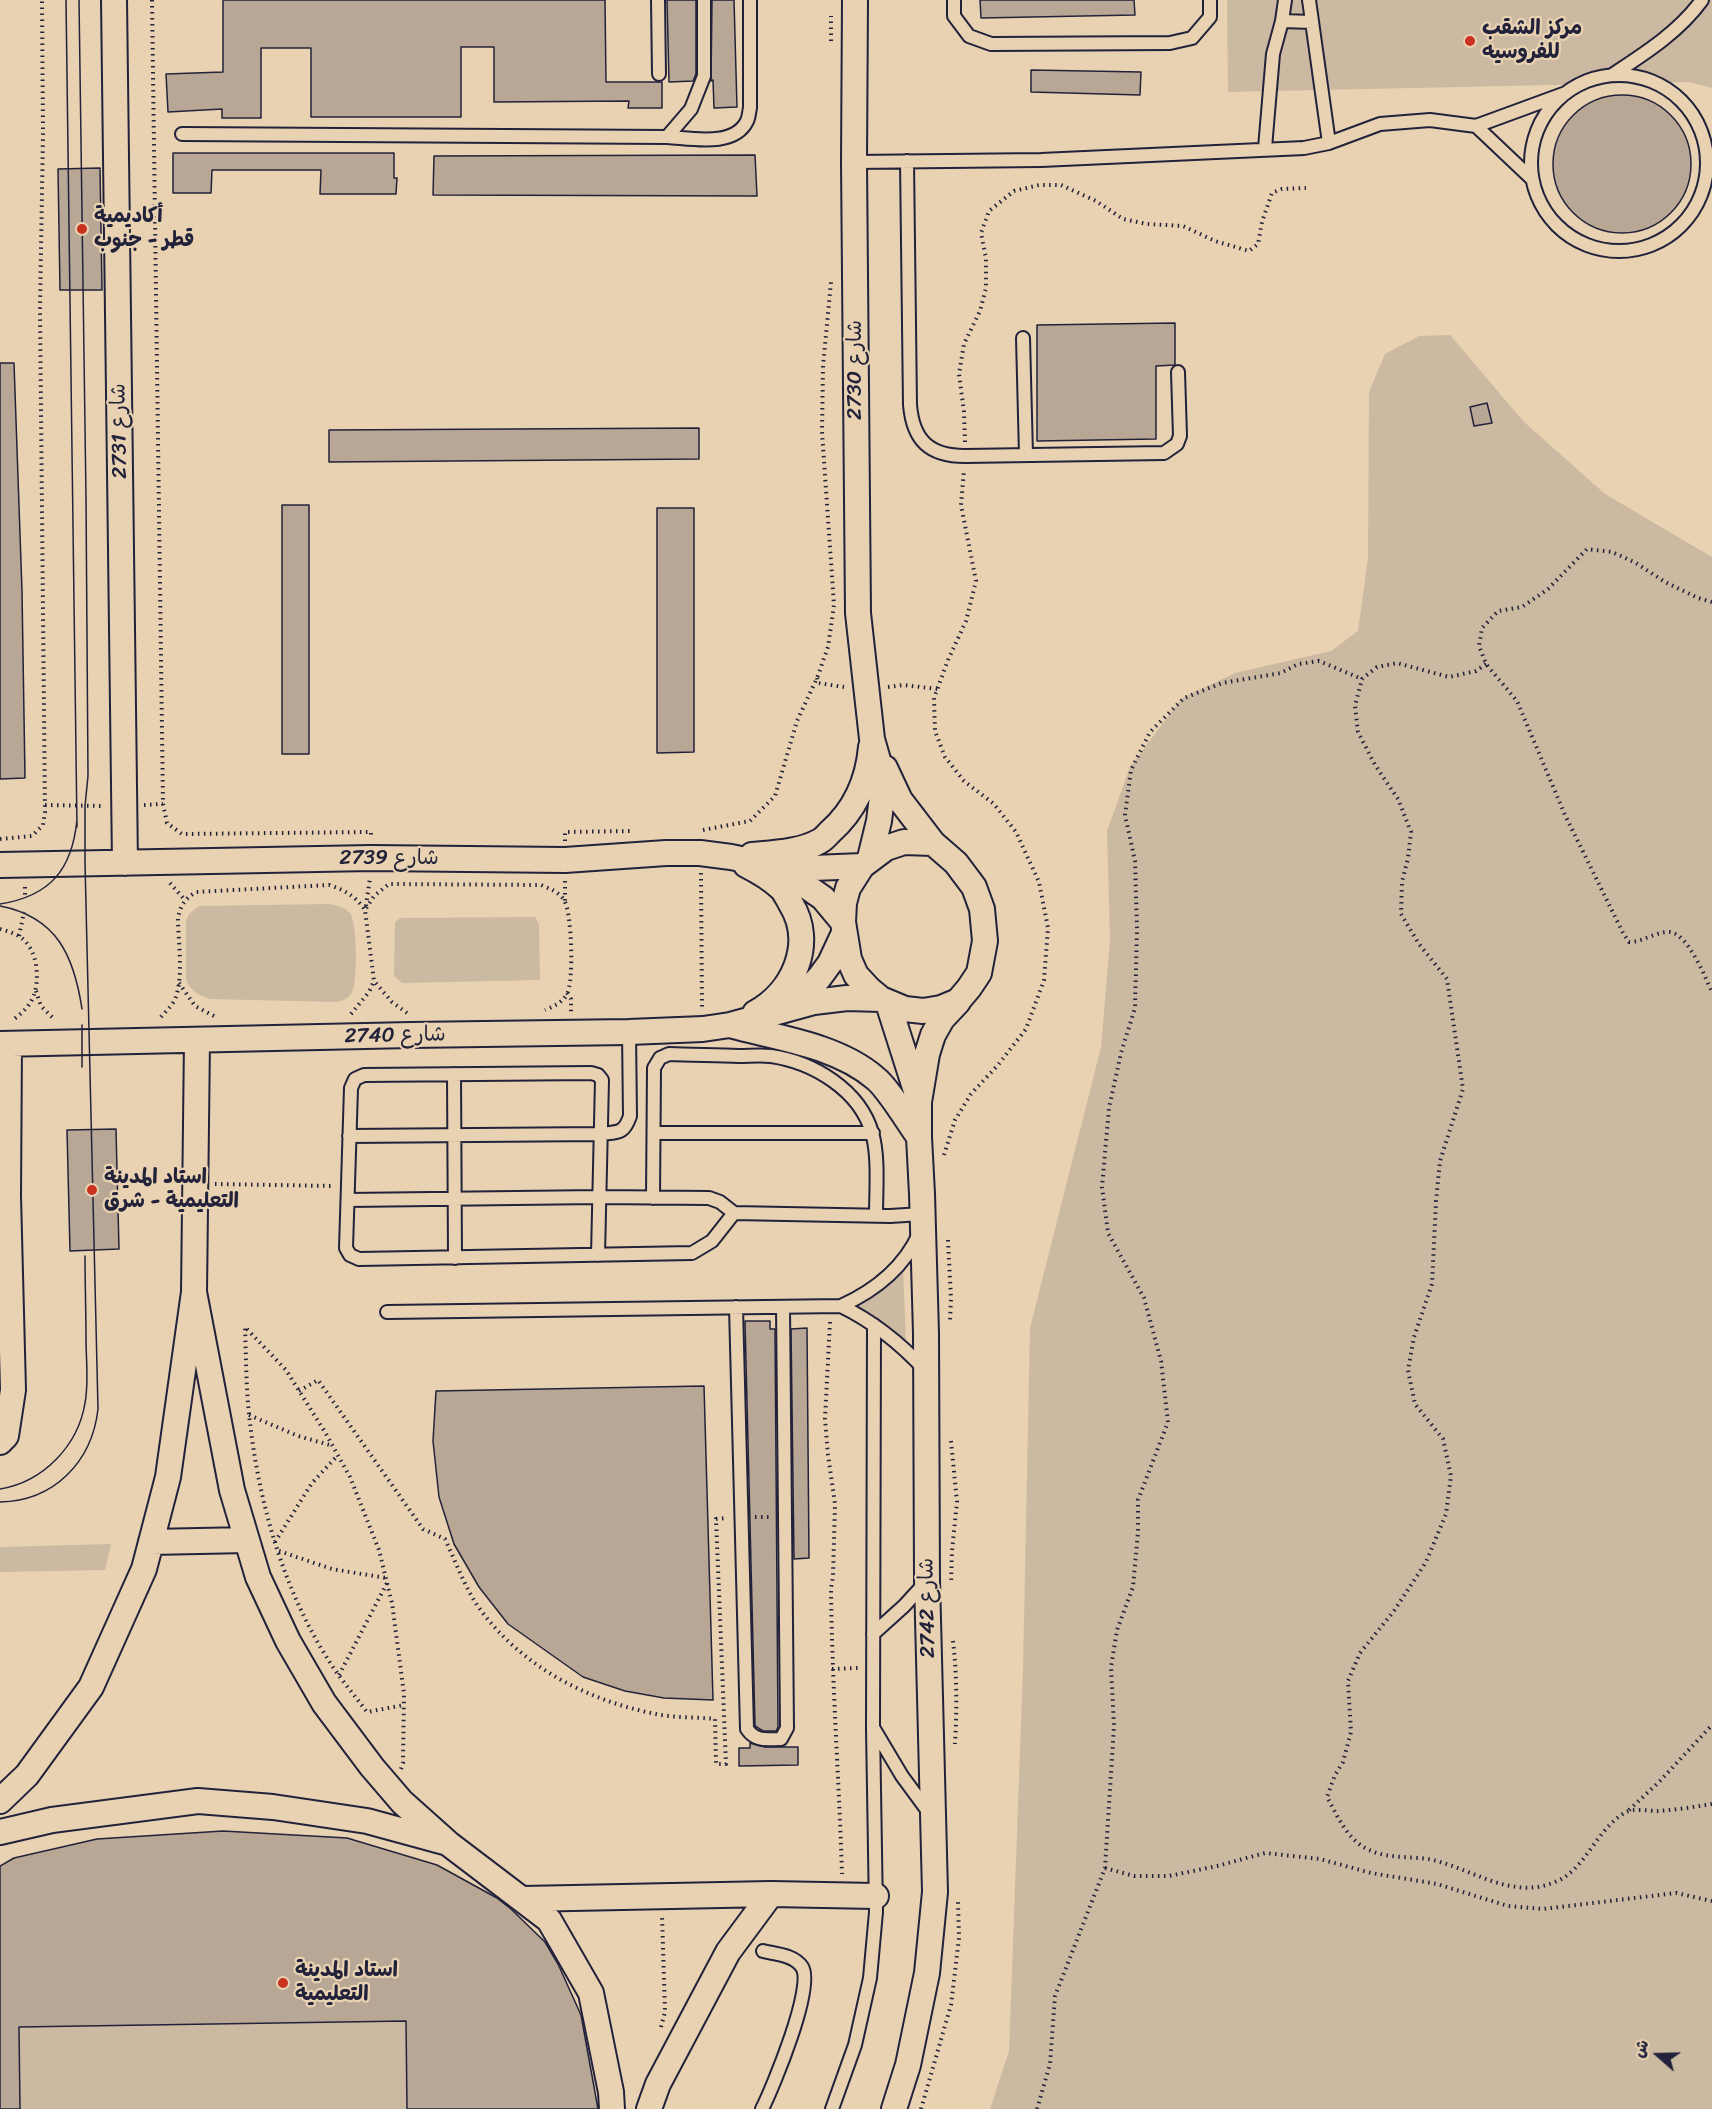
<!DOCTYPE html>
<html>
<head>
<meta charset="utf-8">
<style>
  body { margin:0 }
  #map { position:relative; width:1712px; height:2109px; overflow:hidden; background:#e9d2b2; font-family:Sriracha,"Playpen Sans Arabic",sans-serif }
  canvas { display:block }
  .north { position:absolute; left:1628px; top:2025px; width:60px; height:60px; -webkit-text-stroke:4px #e9d2b2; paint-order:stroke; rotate:290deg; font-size:16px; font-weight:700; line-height:24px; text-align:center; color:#22223b }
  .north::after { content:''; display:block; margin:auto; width:21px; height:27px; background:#22223b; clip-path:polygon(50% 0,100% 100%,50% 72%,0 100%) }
</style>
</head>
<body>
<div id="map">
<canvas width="1712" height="2109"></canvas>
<div class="north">ش</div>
</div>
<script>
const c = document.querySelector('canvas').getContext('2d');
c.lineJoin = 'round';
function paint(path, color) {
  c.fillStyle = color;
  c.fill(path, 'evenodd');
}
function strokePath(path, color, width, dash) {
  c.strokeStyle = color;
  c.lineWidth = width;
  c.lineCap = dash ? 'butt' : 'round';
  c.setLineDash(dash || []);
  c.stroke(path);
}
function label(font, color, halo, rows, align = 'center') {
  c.font = font + ' Sriracha,"Playpen Sans Arabic",sans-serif';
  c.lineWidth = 4.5;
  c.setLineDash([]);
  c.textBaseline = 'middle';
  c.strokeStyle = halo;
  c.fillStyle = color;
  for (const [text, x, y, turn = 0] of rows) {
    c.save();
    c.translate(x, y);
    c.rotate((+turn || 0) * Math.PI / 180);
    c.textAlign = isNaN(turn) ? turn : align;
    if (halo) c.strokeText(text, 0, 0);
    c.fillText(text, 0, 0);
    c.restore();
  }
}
paint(new Path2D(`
  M1227,0H1712V88L1689,82L1228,92Z
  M1450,335L1524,422L1605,494L1712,557V2109H990L1009,2051L1023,1669L1030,1328L1101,1047L1110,940L1107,831L1130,767L1182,698L1235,673L1331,651L1358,631L1368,558L1369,392L1385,354L1419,336Z
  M328,904C336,905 344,907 350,913C357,922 358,982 352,992C348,999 343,1001 336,1002L210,999C198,995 191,991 186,980V921L189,914L199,906Z
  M535,917L539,924L540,980L402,983L394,976L395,922L400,918Z
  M903,1268L906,1344L851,1307Z
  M111,1544L105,1570L0,1572V1547Z
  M223,1831L347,1838L437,1865L504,1902L550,1947L583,2020L598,2109H0V1866L14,1858L97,1839Z`), '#ccb9a1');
const building = new Path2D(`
  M223,0H605L606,82H662V108H628L629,101L494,102V47H461V117H311V48H261V118H222V109L168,112L166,74L223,72Z
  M667,0H696V74L693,81L669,82Z
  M712,0H734L737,107L714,108L713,80L711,81Z
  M980,0H1134L1135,15L981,18Z
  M1031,70L1141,72L1140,95L1031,92Z
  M1553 164a69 69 0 1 1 138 0a69 69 0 1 1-138 0Z
  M173,153H394V178H397L396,194H320L321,170H212L211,193H173Z
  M755,155L757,196L433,195L434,156Z
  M100,168L102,290H60L58,169Z
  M1175,323V365L1156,366V439L1037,441V325Z
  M0,363H14L22,591L25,778L0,779Z
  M1487,403L1492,423L1474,426L1470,407Z
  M699,428V459L329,462V430Z
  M282,505H309V754H282Z
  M657,508H694V752L657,753Z
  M116,1129L119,1249L70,1251L67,1130Z
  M745,1321H770V1329H775L778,1727L776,1731H763L755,1726Z
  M807,1328L809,1558L794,1559L791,1329Z
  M704,1386L713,1700L664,1698L625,1691L583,1677L508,1624L479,1587L454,1544L439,1497L433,1441L436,1391Z
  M750,1743L765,1747H798V1765L739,1766V1748H750Z
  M223,1831L347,1838L437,1865L497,1898L511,1909L545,1942L558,1964L581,2015L598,2109H407L406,2021L19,2027L20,2109H0V1866L14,1858L97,1839Z`);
paint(building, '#b7a794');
strokePath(building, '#22223b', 1.5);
const lane = new Path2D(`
  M658,0L659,74
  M954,0V16L969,36L991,44L1170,43L1192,38L1210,17V0
  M1309,0L1329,143
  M1282,21L1312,22
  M1531 163a88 88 0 1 1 176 0a88 88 0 1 1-176 0Z
  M1612,75C1644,54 1679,32 1702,0
  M1476,126L1532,179
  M182,134L667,137L691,109L704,76V0
  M667,137C690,138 734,148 747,121C749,117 749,112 750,108V0
  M1265,148L1273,54L1282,21L1285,0
  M907,161L910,405C913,440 929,456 965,456L1164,453L1177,444L1180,436L1178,372
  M854,162L1041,160L1304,148L1329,143L1380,124L1430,120L1476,126L1566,93
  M1023,338L1026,455
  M454,1074L455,1258
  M654,1133H873
  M349,1136L601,1134C618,1132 624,1134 630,1116L629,1032
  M653,1198L654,1068L660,1058L669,1054C692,1055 715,1055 739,1056C749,1056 760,1055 771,1056C813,1062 860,1090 872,1133C879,1155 876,1192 876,1215
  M348,1200L599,1197L709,1198L720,1202L734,1213L890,1216L922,1214
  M598,1255L602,1080L598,1075L591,1073L364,1075L355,1079L351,1088L346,1248L350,1255L359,1259L692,1253L712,1241L734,1213
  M841,1306C874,1322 901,1344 925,1370
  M736,1307L747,1729C756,1742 766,1739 781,1739L787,1728L783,1307
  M387,1312L841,1306C874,1291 903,1269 919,1234
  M873,1634L904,1606L926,1582
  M874,1729L902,1776L930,1814
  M762,2109C773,2087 815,1986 802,1967C794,1955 776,1954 763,1951
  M832,2109L855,2045L870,1978L876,1912L873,1728L874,1325`);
const street = new Path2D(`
  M114,0L125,863
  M855,0L854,162L858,613L872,739L884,781L879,821L870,858
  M885,768L900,800L933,843
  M752,855C773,853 801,852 820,841C824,839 827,835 830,832C856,809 868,781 871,747
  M0,865L371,858L565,860L666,853H700L731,857L789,869L862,866
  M746,865C758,871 771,879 781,888C785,892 788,899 791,904C815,943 794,992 755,1013
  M780,868L823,898L843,922
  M888,1003L917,1094
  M790,1007L819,978L830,963L844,933
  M733,1026C779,1038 838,1046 875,1078C888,1088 908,1122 919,1137
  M0,1044L411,1035L629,1032L703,1029L730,1025L814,1002L847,998L881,999L905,1009L923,1011L941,1008L958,1001L969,988L979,973L985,941L982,909L974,887L956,863L933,843L904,842L886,848L862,866L848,888L844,903L843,922L849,959L856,975L869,989L881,999
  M194,1292L232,1490L258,1577L288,1641L324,1703L372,1767L402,1802L449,1844L549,1920L591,1993L611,2092L612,2109
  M0,1442L6,1436L13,1390L8,1196L9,1044
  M151,1542L247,1540
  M0,1801L27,1775L91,1687L144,1569L168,1477L194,1292L197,1040
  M0,1832L52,1820L198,1801L273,1807L367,1821L444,1842
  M523,1899L771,1894L876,1896
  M649,2109L658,2084L728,1952L771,1894
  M894,2109L908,2065L927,1973L935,1892L927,1580L926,1333L922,1194L919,1137V1102L927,1054L933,1035L942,1019L958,1002`);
strokePath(lane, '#22223b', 16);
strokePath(street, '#22223b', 28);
strokePath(new Path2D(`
  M152,0L163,804L167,823L182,834L371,832V837
  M831,41V16
  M965,442L964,412L959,374L964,344L980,311L986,288V258L981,233L989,211L1014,191L1039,185H1061L1096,201L1123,219L1147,224L1183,226L1215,241L1249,251L1258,244L1262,222L1272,193L1282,189L1306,188
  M1712,602L1698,598L1665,582L1636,563L1612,552L1587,549L1548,589L1522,607L1498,611L1482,628L1479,646L1486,664L1517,701L1565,815L1623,933L1629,942C1643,942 1657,931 1670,932C1688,934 1705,977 1712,992
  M1486,664L1476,671L1449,677L1397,663L1377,667L1362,679L1355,706L1358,732L1375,765L1398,799L1411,832L1408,858L1402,882L1401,914L1419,944L1447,979L1463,1089L1440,1161L1436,1201L1432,1284L1414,1337L1408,1370L1415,1404L1443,1439L1451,1476L1446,1514L1426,1562L1394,1611L1360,1653L1348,1681L1351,1732L1343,1762L1335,1775L1327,1797C1337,1815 1346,1837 1365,1848C1385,1859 1407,1856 1428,1859C1471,1867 1510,1901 1555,1882C1586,1870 1595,1830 1626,1812C1634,1808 1648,1811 1657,1811C1675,1810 1694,1807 1712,1804
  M817,678L818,683L844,687
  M888,687L903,685L938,689
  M45,805L104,806
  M144,805L163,804
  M703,830L750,821L775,796L797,721L817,678L828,647L834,605L822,432L823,366L831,282
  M0,839L32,836L43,825L45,812L40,309L43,133L42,0
  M565,841V832L633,831
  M701,873L702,1009
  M565,881V901
  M170,883L184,899
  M25,887V898
  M366,906L370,878
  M0,929C10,932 22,935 28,945C39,959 40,988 30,1003C26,1010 19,1015 13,1020
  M19,936L24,912
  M179,983L195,1006L214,1016
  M36,991L41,1006L55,1020
  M567,993L571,999V1013
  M407,1013L392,1002L374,981L365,910L374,896L389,884L541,885C550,889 558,891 564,900C572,912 574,981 567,994C562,1003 554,1006 545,1010
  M351,1014L369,992L374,981
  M161,1017C166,1011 172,1006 175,999C184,978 178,940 178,918C181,904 185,899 196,892L329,885C345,890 355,896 365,910
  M944,1155L955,1120L971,1094L998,1065L1026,1029L1044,980L1048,928L1039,882L1016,832L994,804L964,781L945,757L935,731L934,698L948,660L966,621L976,581L961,505L964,470
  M215,1184L333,1186
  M948,1240L951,1299L950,1320
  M830,1322L825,1419L828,1455L835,1504L833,1576L831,1589C832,1684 839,1779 842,1874
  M299,1391L318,1380L423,1529L445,1539C455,1560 464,1585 477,1605C519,1665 585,1700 656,1714C675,1718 696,1717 715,1719L716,1764H726L716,1519L726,1518
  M249,1415L298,1436L333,1446
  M951,1441L957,1502L952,1551L951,1583
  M755,1517H771
  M275,1542L312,1483L338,1455
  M279,1551L332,1569L386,1578
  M953,1641C957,1676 957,1709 955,1744
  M832,1669L858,1668
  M339,1675L387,1583
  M401,1769L403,1763L404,1694L392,1603L387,1583L379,1550L350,1477L325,1432L286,1370L245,1327C246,1356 246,1385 249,1414C258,1500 283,1591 331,1664C342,1681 355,1696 367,1712L404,1705
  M1629,1810L1660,1781L1712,1725
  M1105,1868L1134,1876H1169L1217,1866L1265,1853L1320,1859L1371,1873L1437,1884L1508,1906L1543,1909L1676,1893L1712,1901
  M661,2027L665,2012L662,1915
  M921,2109L951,2005L959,1938L958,1902
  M1037,2109L1050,2064L1055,1996L1105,1868L1114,1726L1111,1667L1117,1630L1133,1587L1138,1532V1500L1168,1422L1161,1361L1144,1298L1108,1233L1102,1187L1109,1108L1121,1053L1135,1008L1137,929L1135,861L1125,815L1131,770L1150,732L1184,698L1222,683L1281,673L1298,664L1319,661L1362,679`), '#22223b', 4, [1.5, 4.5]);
strokePath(lane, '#e9d2b2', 12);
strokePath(street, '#e9d2b2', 24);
strokePath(new Path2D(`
  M66,0L77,827
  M0,904C51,896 72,869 77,820
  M0,906C57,917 74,956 82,1009
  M82,1025V1067
  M0,1489C43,1482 78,1446 85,1403C89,1383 86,1360 86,1339C86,1312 85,1284 85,1256
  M0,1502C54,1501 92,1462 98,1409L85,863V806L88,776L86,497L79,0`), '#22223b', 1.5);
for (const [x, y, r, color] of [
  [1470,41,6,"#c8321e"],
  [82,229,6,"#c8321e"],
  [92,1190,6,"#c8321e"],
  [283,1983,6,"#c8321e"]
]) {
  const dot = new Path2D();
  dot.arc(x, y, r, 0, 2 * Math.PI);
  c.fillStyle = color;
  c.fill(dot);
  strokePath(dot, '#e9d2b2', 2);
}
label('bold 21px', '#22223b', '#e9d2b2', [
  ["مركز الشقب",1482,29],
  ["للفروسيه",1482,53],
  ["أكاديمية",94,217],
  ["قطر - جنوب",94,241],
  ["استاد المدينة",104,1178],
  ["التعليمية - شرق",104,1202],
  ["استاد المدينة",295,1971],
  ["التعليمية",295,1995]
], 'left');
label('21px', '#22223b', '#e9d2b2', [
  ["شارع 2730",856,370,-90],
  ["شارع 2731",120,431,-91],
  ["شارع 2739",389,859],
  ["شارع 2740",395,1036,-1],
  ["شارع 2742",928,1608,-91]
]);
</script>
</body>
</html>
